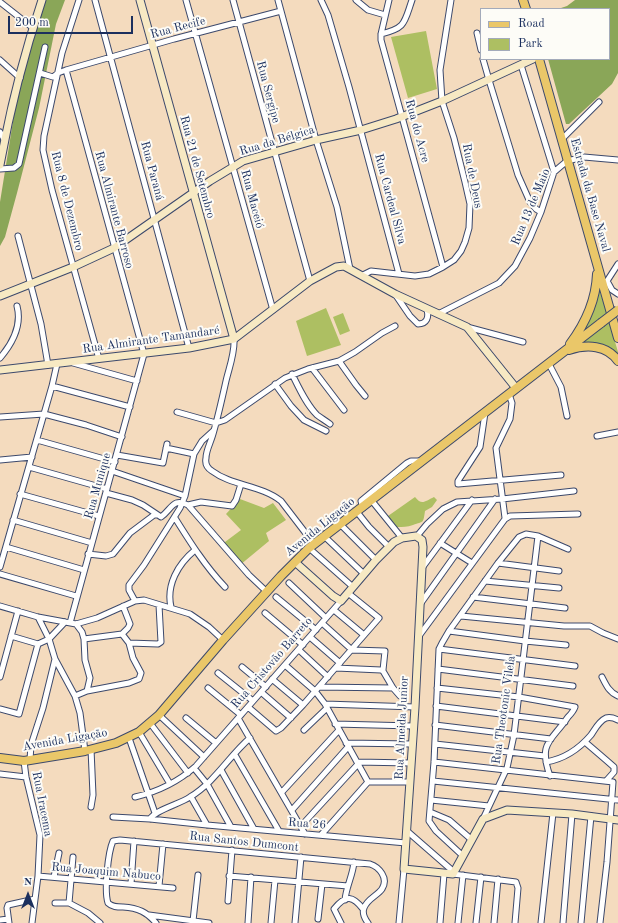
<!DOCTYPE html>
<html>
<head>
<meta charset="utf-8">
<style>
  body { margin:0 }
  #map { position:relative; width:618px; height:923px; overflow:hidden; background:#f4dbbe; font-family:"Old Standard TT",serif }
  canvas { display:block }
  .legend { position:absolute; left:480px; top:8px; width:130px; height:52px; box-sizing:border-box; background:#fdfcf7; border:1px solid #a3aaba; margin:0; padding:5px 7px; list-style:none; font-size:12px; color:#1b2f5e }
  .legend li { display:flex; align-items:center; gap:8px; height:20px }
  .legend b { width:20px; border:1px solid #a3aaba }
  .north { position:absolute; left:8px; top:875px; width:40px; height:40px; -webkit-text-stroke:3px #fdfcf7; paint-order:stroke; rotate:0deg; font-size:11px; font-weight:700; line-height:16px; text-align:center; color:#1b2f5e }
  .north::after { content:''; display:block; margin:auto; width:14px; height:18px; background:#1b2f5e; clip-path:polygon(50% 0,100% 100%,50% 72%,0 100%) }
  .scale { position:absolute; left:8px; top:16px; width:125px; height:18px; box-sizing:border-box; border:2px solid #1b2f5e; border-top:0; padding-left:5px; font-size:12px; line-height:14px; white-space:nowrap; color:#1b2f5e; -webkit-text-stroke:3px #fdfcf7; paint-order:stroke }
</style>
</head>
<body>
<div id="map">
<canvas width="618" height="923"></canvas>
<ul class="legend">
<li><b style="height:5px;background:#eac769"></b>Road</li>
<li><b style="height:11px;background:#adbf62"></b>Park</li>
</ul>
<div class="north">N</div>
<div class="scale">200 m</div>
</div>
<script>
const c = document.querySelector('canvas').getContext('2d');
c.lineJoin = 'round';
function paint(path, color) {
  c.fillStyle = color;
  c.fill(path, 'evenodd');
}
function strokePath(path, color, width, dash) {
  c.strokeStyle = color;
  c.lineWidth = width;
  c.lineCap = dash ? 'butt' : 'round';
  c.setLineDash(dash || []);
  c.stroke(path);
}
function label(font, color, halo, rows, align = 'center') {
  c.font = font + ' "Old Standard TT",serif';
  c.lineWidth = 4;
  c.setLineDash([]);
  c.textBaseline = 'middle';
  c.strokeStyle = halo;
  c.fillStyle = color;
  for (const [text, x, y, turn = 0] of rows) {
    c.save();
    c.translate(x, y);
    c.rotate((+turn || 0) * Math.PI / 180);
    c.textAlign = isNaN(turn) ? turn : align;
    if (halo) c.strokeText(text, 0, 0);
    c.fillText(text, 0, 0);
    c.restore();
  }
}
paint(new Path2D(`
  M426,31L437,89L408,98L391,37Z
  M599,289L607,314L579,336Z
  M326,308L341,345L307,356L296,321Z
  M343,313L350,331L340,335L333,317Z
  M609,321L618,352V357L580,344Z
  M415,497C422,506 425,501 434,497L437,500L432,507L425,511C423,524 424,521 413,525C407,527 403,527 397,527L388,516Z
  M240,499L264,508L273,503L286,520L266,533L269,541L240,565L221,545L241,530L226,514Z`), '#adbf62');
paint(new Path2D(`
  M42,0H65L56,24L39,108L17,193L5,237L0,246V202L20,78Z
  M575,0H618V73L612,84L569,124H566L548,59H609V9H558L567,6Z`), '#8aa658');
const minor = new Path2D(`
  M79,0L62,53L44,136L43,150L52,190L99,359
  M95,0L189,348
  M186,0L273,310
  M233,0L310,281
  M278,0L316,140L337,207L350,269
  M321,0L328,15L349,87L399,274
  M356,0L368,10L385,15
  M389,0L381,34V40L443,267
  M0,2L33,28
  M477,33L481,50
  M381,34C406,28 404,23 412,0
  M483,59L489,80L518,175L530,202L536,209L541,212
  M0,60L20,78
  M521,65L554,172
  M66,70L144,354L70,623
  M40,73L53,77L58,73L66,70L174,39L281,11
  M0,132L5,141
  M561,140L599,102
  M0,169L14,168L19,164L45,47
  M18,236L41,324L48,365
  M363,275L371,271L415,276L429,274L443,267L454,260L461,251L465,242L469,228L470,204L465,182L454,138L442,101L440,70L451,0
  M607,281L612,290L618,294
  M602,284L607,281L618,264
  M395,294L410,316L418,324C427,324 429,317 427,310
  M438,314L499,283L515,266L530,238L541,212L554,172L561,166L567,161L584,157L618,160
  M467,327L523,342
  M234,339C235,353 229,368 226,381C222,399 218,417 213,434C211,442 206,450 206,458C205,463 207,468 212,471C232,486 261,485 281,501L314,544
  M0,358C12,344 22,325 17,306
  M339,361L356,385L365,396
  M73,363L137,381
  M549,364L561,387L567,416
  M312,368L344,410
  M292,374C299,388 306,404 317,415C321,418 326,421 330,424
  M275,384L291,406L304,420L326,431
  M52,386L130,407
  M177,412L216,423L225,420L285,378L308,369L339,361L355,352L382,333L395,326
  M485,413L480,447L458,481V484L561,475
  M0,417L44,414L86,425L122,437
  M597,436L618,432
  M37,440L115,462
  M166,448L194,454
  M117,455L163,463L167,444
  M0,460L32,457
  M29,467L107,489
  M112,471L185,496
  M106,493L132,500L143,505L161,517C172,509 173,497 188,505L249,575L267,592
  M20,494L99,516
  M372,501L402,538
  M188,505L201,502L232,506L236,500L241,484
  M363,508L361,501L407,463L411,461H421
  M357,512L369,527L389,547
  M175,518C190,542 205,566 225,587
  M505,518L496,448L510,419L512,403L509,394
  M13,520L92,543
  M340,524L376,560
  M324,536L364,574
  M417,536L427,524L443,509L457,502L502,499L574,491
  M440,543L472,563
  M6,547L84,570
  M309,548L353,587
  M88,554L106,556L113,554L130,533L154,515H156
  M498,563L559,571
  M0,567L52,386L57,364
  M422,568L472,500
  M0,574L76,596
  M485,581L559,588
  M289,583L326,618
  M276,597L316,630
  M473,597L565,608
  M135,601L129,590V585L144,565L180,508L185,496L194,454L202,441L213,431
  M421,603L495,499
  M0,606L38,617L76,624L97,618L135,601L144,600L190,614L209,627L223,640
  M171,607C166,585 178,564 195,550
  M334,610L364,635
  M265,613L303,645
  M461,616L564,626H590L603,633L618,639
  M38,617L49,639L55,659L75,696L80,713L85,751
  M322,623L352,650L385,651L383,670
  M76,624L82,632L84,639L85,660L90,678L87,691
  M449,631L525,641L566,645
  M122,634L128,628L130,624L123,606
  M11,636L38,644
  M419,636L505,519L510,516L578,514
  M310,637L340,663
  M84,639L122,634
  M129,643L158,644L161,642L159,605
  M38,644L49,639L65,622
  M439,649L575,666
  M299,650L328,677
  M285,665L315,691L325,704L368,782
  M242,667L266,687
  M336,668L381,670L383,671L393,688L400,696
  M438,669L573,686
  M218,673L253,701
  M0,677L18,611
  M602,677C606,685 609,692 618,696
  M272,679L303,705
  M319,687L393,688
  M208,688L241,715
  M437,688L519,697L575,707C574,710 571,714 568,717C551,742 538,742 550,776
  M261,692L291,718
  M75,696L87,691L129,683L139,679L141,673L133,658L129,643L122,634
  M325,704L415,707
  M436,706L565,722
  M248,707L276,731L281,728L303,705L379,618L348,593
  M0,709L19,714L38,644
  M159,715L204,757
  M186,718L216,743
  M238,718L305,834
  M150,723L188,773
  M335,724L413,726
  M435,725L551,739
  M304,730L327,708
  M139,732L170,784
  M129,738L155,813
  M585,742L606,760L614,767V772L606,781
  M346,743L412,744
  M435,744L545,756
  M235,755L279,831
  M30,760L31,745L43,708L55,659
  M24,761L26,777L40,835L38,876L32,923
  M357,762L411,763
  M434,762L613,782L607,862L600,923
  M546,762C564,759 579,749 591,735C595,729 599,721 606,718C610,717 614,718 618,720
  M194,768L207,784L231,827
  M221,770L254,829
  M0,774L26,777
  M433,781L618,800
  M368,782H409
  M282,792L339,730
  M135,797C157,792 178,782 196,766L341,601
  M191,797L207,825
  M431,800L489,806
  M91,807L93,795L91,749
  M292,810L348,747
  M430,812L449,820L472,840
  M113,817L150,819L207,825L406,843
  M150,819C155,810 180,804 190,797C215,782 229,756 250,738
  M483,819L507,768L514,735L538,536
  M301,826L358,764
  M407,831L454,872
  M321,835L368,782
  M463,856L436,831L429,821L434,762L439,649L442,643L449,631L498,563L519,537L526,534L538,536L568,549
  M73,857L69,903L88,913L100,923
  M453,874L516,882L518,888L515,923
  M38,876L173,888
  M229,876L348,886
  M54,877L59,853
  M131,884L134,841
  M159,886L163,844
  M345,900C346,887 353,875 354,862
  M228,901L232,850
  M55,903H69
  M149,915L209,923
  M318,919L322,884
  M0,920L8,919
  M193,921L198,875
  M9,923L7,908L8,905L35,899
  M156,923C147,912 138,908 123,907C117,907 112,907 108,903C104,891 108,852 113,841L120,840L370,864C379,867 389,878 382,889C377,896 367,899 364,908C362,913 365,919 368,923
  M248,923L251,877
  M271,923L275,880
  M295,923L301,857
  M341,923L334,909C346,894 353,896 363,909
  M399,923L404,869
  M440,923L444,874
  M458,923L463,875
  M476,923L481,877
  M494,923L498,879
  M541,923L553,813
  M563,923L572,814
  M581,923L591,816`);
const secondary = new Path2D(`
  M140,0L234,339
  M0,165C10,109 24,54 42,0
  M0,296L73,267L114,248L210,181L243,161L316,140L361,130L396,119L442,101L533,59
  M0,370L189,348L234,339L310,281L336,267L344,266L395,294L467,327L516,388
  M295,562L333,596L341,601L376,560L394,542L402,538L416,536L422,540L423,547L415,707L404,869L453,874L483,819L507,810L572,814L618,820`);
const primary = new Path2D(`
  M523,0L526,9
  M539,59L618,338
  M570,344C585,324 596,299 597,274
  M569,350C587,344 607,345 618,361
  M0,758L24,761L85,751L116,743L139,732L159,715L223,640L281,576L309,548L601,323`);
strokePath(minor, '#3c496c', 7);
strokePath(secondary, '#3c496c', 9);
strokePath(primary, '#3c496c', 10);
strokePath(minor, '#fff', 5);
strokePath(secondary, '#f7e9c3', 7);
strokePath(primary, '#eac769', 8);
const primaryBridge = new Path2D(`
  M601,323L618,310`);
strokePath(primaryBridge, '#3c496c', 10, []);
strokePath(primaryBridge, '#eac769', 8);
label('12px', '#1b2f5e', '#fdfcf7', [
  ["Rua Recife",178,28,-15],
  ["Rua Sergipe",268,92,75],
  ["Rua do Acre",417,131,75],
  ["Rua da Bélgica",277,141,-17],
  ["Rua 21 de Setembro",197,167,75],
  ["Rua Paraná",152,171,75],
  ["Rua de Deus",472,176,79],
  ["Estrada da Base Naval",590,195,74],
  ["Rua Maceió",252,199,75],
  ["Rua Cardeal Silva",390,199,75],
  ["Rua 8 de Dezembro",67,201,76],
  ["Rua 13 de Maio",531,207,-67],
  ["Rua Almirante Barroso",114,210,75],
  ["Rua Almirante Tamandaré",151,340,-8],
  ["Rua Munique",98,486,-74],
  ["Avenida Ligação",320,527,-39],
  ["Rua Cristovão Barreto",272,663,-49],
  ["Rua Theotonic Vilela",504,710,-82],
  ["Rua Almeida Junior",402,728,-87],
  ["Avenida Ligação",65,740,-10],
  ["Rua Iracema",42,804,79],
  ["Rua 26",307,824,4],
  ["Rua Santos Dumcont",244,842,6],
  ["Rua Joaquim Nabuco",106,872,5]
]);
</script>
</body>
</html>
